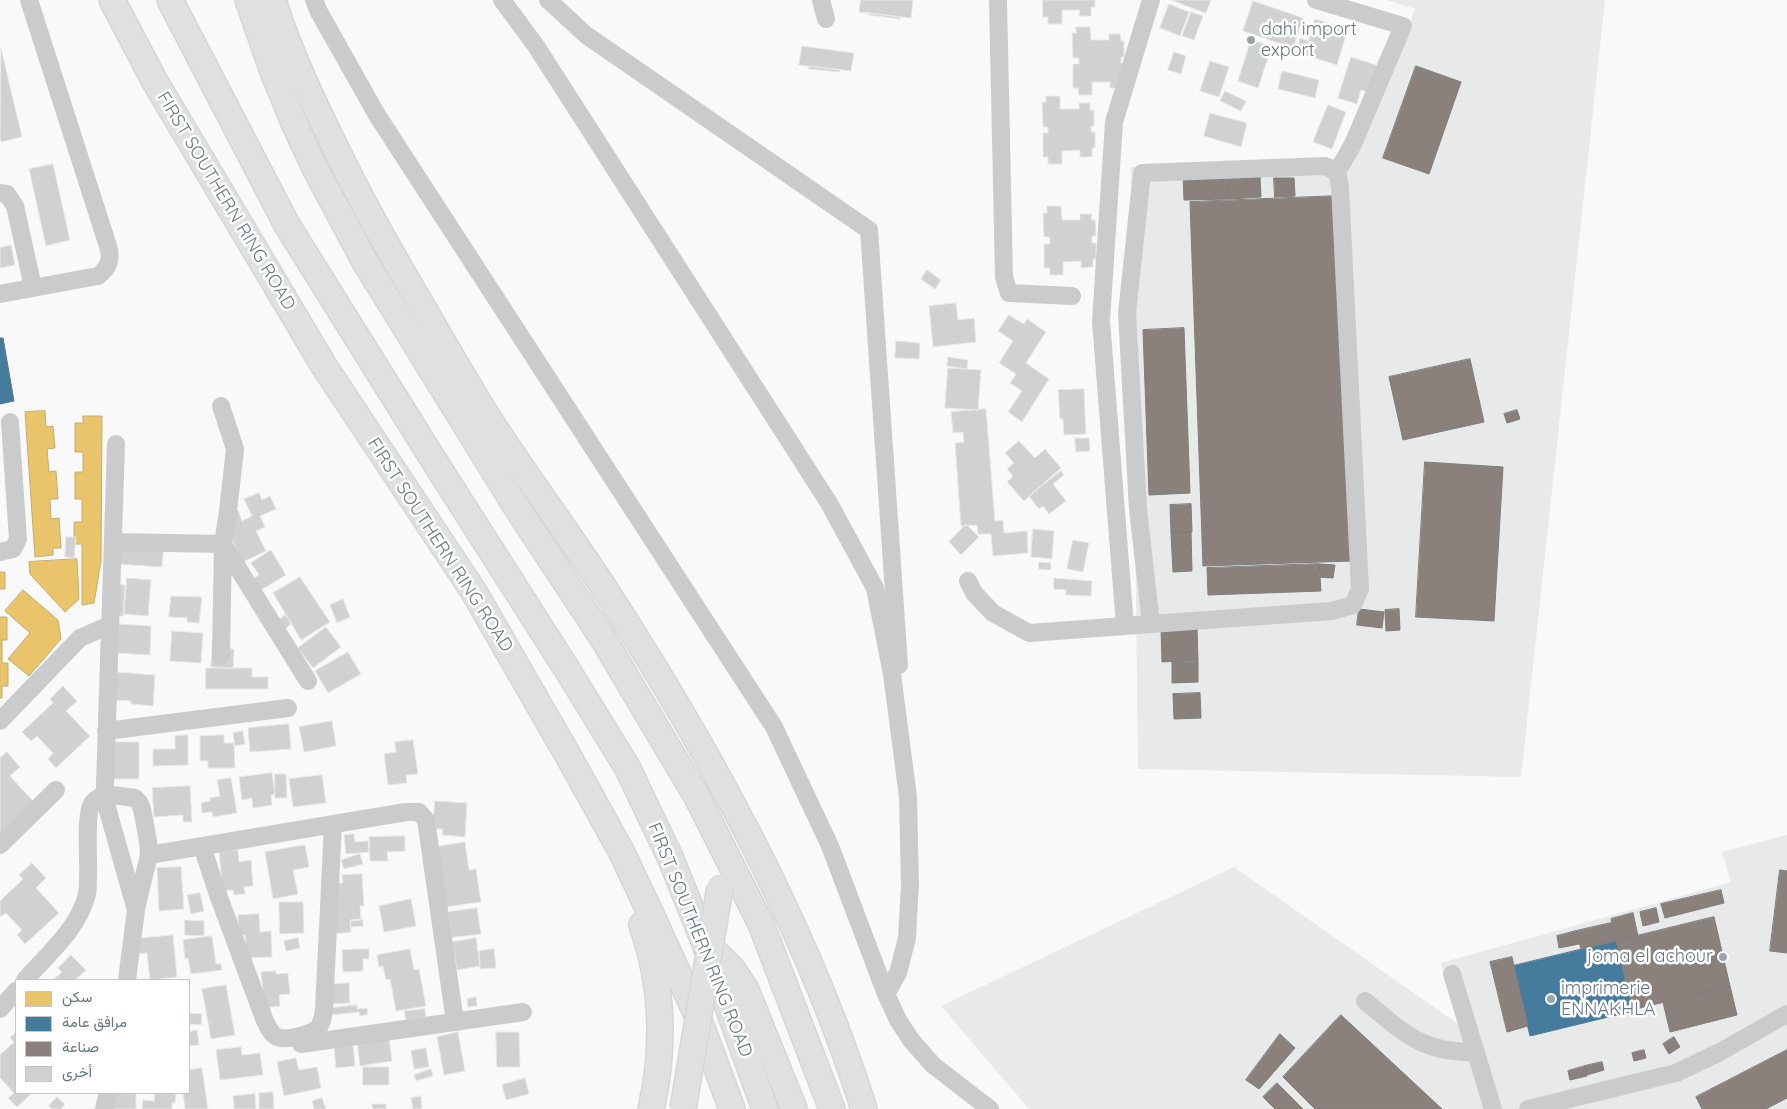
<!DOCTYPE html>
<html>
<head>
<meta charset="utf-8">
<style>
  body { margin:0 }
  #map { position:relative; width:1787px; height:1109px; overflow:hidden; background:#f9f9f9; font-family:Quicksand,Vazirmatn,sans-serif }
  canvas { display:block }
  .legend { position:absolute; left:15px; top:979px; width:175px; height:115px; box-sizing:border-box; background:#fff; border:1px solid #c2c9cd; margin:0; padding:6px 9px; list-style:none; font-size:15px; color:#667781 }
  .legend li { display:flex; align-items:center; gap:10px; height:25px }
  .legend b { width:25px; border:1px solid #c2c9cd }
</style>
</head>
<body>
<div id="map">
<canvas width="1787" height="1109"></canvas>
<ul class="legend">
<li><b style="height:14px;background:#e9c46a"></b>سكن</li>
<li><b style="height:14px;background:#457b9d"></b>مرافق عامة</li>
<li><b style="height:14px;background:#8a817c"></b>صناعة</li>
<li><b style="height:14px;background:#d0d1d2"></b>أخرى</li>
</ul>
</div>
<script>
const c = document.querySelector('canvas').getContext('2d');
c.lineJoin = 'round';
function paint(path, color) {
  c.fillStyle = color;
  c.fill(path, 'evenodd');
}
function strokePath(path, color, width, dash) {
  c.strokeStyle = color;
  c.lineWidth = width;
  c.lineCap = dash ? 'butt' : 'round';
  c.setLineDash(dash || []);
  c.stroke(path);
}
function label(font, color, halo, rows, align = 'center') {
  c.font = font + ' Quicksand,sans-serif';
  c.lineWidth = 5;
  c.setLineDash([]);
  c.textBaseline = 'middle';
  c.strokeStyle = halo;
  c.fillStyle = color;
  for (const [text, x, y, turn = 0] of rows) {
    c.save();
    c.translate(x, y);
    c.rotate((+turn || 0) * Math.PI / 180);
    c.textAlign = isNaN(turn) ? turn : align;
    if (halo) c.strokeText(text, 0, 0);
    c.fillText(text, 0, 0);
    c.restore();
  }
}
paint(new Path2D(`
  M1387,0H1605L1521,777L1138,769L1131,167L1355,158L1415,9Z
  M1787,835V1109H1029L941,1006L1234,867L1458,1024L1441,963L1731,882L1722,852Z`), '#e8e9e9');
const homes = new Path2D(`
  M45,411L46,427L53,426L55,448L47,449L49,472L56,471L58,499H50L51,519L59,518L61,548H53V555L35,557L25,412Z
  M83,416H102L101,561L94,603L82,605V544H74V522H82V499H75V472H83V452H75V423H83Z
  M77,559L79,599L65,612L30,574L29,562Z
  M0,572H5V589H0Z
  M23,590L58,620L61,639L29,676L8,659L30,633L5,611Z
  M0,617H7V640H2V663H8V686H2V698H0Z`);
paint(homes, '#e9c46a');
strokePath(homes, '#c2ad71', 1);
const public = new Path2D(`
  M0,338H3L14,401L0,404Z
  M1616,941L1633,1011L1530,1036L1513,966Z`);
paint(public, '#457b9d');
strokePath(public, '#4f7a95', 1);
const industry = new Path2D(`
  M1416,66L1461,82L1429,174L1383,158Z
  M1228,171L1229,199L1184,200L1183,173Z
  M1260,177L1261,197L1229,199V178Z
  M1274,178H1294L1295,196L1275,197Z
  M1338,196L1351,561L1203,566L1190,202Z
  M1184,328L1190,493L1149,495L1143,330Z
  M1470,359L1484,422L1403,440L1389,377Z
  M1517,410L1520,419L1507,423L1504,414Z
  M1425,462L1503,467L1494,621L1416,617Z
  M1191,504L1192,532L1171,533L1170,505Z
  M1191,532L1192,571L1173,572L1171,533Z
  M1319,564L1321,591L1208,595L1207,568Z
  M1320,564L1335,565L1333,578L1319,577Z
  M1359,609L1384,612L1382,628L1357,625Z
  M1399,609L1400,630L1386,631L1385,610Z
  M1197,627L1198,660L1162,662L1161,628Z
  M1198,661V682L1172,683V662Z
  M1200,693L1201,718L1174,719L1173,694Z
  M1780,870L1787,871V953L1770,951Z
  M1721,890L1724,903L1665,918L1661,904Z
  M1656,908L1659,922L1643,926L1640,912Z
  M1633,913L1638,936L1616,941L1611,919Z
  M1714,917L1730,986L1632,1010L1616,941Z
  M1611,923L1616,941L1581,949L1576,931Z
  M1576,931L1579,944L1559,948L1557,936Z
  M1512,957L1528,1026L1507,1032L1490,962Z
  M1730,986L1737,1015L1670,1032L1663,1002Z
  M1341,1015L1442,1109H1315L1283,1077Z
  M1280,1034L1295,1048L1259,1089L1246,1080Z
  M1674,1037L1680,1047L1669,1054L1663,1044Z
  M1644,1050L1646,1058L1634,1061L1632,1053Z
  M1787,1050V1098L1766,1109H1702L1696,1097Z
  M1602,1062L1604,1070L1587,1075L1585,1066Z
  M1585,1066L1587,1076L1570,1080L1568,1071Z
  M1277,1083L1303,1109H1275L1263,1097Z`);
paint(industry, '#8a817c');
strokePath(industry, '#7f7e7e', 1);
const building = new Path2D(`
  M861,0H913L911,18L859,12Z
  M1043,0H1095V7H1091V16H1079L1080,10H1062V24H1048V17H1043Z
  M1171,0H1211L1206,13Z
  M1253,1L1303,18L1293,48L1243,31Z
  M1169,4L1189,12L1180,36L1160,28Z
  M1191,12L1203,16L1194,40L1182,36Z
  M869,13L900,17V19L869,15Z
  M1315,19L1348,28L1337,65L1296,52L1300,38L1308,41Z
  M1076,27H1090L1091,40H1109V34H1120L1121,41H1124V57H1121V63H1125L1122,88H1110V82H1092V95H1079L1078,88H1073V64H1079V58H1073L1072,33H1076Z
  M1251,40L1272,46L1258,88L1238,81Z
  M802,46L854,53L851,71L799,65Z
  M1,48L22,137L1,142L0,136Z
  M1174,52L1186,56L1181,74L1168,70Z
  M1351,57L1379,66L1370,93L1361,90L1357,104L1338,98Z
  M1210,61L1229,67L1219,97L1200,91Z
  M809,66L840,70V72L809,69Z
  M1282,71L1319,80L1315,98L1278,89Z
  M1225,91L1246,101L1241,111L1220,101Z
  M1046,96H1060V109H1079V103H1090V110H1094V126H1091V132H1095V148H1092V157H1080V150L1062,151V164H1048V157H1043V133H1048V127H1043L1042,102H1046Z
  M1328,105L1346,112L1332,149L1313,142Z
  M1210,113L1247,123L1241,147L1204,136Z
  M53,164L70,240L46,246L29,169Z
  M1047,206H1061L1062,220H1080V214H1092L1091,220H1095L1096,236H1092V243H1096V259H1093V267L1081,268V261L1063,262V275H1050V268H1044V244H1050V237H1044L1043,213H1047Z
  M11,245L15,265L0,268V248Z
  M927,270L941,280L935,289L921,279Z
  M956,303L958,320L974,318L976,342L933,347L929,306Z
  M1009,315L1024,324L1027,319L1046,332L1026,363L1049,379L1022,422L1008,412L1022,391L1010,383L1016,374L999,363L1013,341L998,331Z
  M896,341L920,343L919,359L895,358Z
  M948,357L968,360L967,369L947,366Z
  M948,368L981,370L978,410L945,408Z
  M1084,389L1086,434L1064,435L1063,419H1060L1058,390Z
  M986,409L995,521L1003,520L1004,533L1027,531L1028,553L993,556L991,534H978L977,525L961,526L955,443L964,442L963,432L953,433L951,412Z
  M1075,438H1089L1090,451L1076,452Z
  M1019,441L1035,458L1045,449L1061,468L1024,501L1007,482L1013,476L1007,469L1014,463L1005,453Z
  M1061,471L1064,475L1053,484L1066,501L1049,514L1043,506L1039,509L1029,496Z
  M259,493L262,500L270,496L276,509L260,516L265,527L256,531L266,551L243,562L221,518L238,510L242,521L252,516L244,499Z
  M966,524L979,537L961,555L949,542Z
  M1033,529L1054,531L1052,559L1031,557Z
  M118,536L164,540L162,567L116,564Z
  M66,537H76L74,558L65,557Z
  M1073,540L1089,543L1083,572L1067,569Z
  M271,550L286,575L261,590L254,578L259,575L251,563Z
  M1039,562L1051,563V570L1039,569Z
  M300,577L330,622L301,640L273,593Z
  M127,578L151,580L148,616L124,614Z
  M1054,578L1092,581L1091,596L1066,595V590L1054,589Z
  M118,584L125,585L123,616H115Z
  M171,596L202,597L199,623L187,622V618L169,617Z
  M343,599L350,617L337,623L330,605Z
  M285,615L292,623L283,631L276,623Z
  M119,624L151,626L150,655L117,653Z
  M326,627L341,647L313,668L298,648Z
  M172,631L203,633L201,663L170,661Z
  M213,637L224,648L234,649L233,669L211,667Z
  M348,652L361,674L328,693L315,671Z
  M206,668H252V677H268V689H206Z
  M116,672L155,675L153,706L131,704V701L114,700Z
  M63,686L77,701L66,711L90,736L56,768L48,759L53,753L37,736L31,741L22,732L53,703L50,699Z
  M332,721L336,746L304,752L299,727Z
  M289,724L291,749L250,752L248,728Z
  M243,731L245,744L235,746L233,733Z
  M188,735V765L153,766V749H175V736Z
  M224,735V743H234L235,768H208V761H200V736Z
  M413,740L418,774L406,775L407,783L388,785L384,754L396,752L395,742Z
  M113,742H139V779H113Z
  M7,752L20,767L10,776L33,801L0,833V758Z
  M272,773L275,794L271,795L272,805L253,808L252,798L242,800L239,777Z
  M275,774H286L287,798H275Z
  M322,775L326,803L293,807L289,779Z
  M231,778L237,813L213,817L212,812L202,813L201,803L210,801V798L220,796L217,780Z
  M190,786L192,822H183V815L154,817L152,788Z
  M435,801L467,803L465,837L442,835L443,829H433Z
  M354,834L355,842L368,841L369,852L346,854L344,835Z
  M405,836V851L387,852L388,861H370L369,837Z
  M465,842L469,870L476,869L481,902L445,907L436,847Z
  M305,845L309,867L293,870L298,894L273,899L265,852Z
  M238,850L239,862L251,860L253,886L244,887L245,894L234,895L233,890L223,891L219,852Z
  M360,854L363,864L344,869L341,860Z
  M32,863L46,878L36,888L59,913L25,944L17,935L22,930L6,913L0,917V901L23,879L19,875Z
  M181,867L184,909L159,911L157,868Z
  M362,874L364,906H360L361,919L350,920L351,932L332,934L335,884L343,883L342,875Z
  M200,893L204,911L191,914L187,895Z
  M411,899L416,926L384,932L379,906Z
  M279,902H303L304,933L280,934Z
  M477,908L481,934L447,938L446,928L450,927L448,912Z
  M259,914L260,932L271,931L272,957L246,958L245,935H239L238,915Z
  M185,920L204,921V936L185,935Z
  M363,920V926L351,927V921Z
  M173,935L177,977L150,980L147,953L136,954L135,939Z
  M212,936L216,964H221L222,970L191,974L188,958L185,959L183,940Z
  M298,938L300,948L286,951L284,941Z
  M476,938L480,966L457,970L452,942Z
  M369,949V959H363V971L343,972L342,950Z
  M410,949L414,970L419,969L426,1006L396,1011L390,979L386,980L383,966L379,967L377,955Z
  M494,949L496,968L480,969L479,951Z
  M71,955L86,970L75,980H53L62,972L58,968Z
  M276,971V974L288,973L290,994L279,995L280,1006L261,1008L263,991L261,972Z
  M349,983L350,1003L332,1004L331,984Z
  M226,985L235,1035L211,1039L202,989Z
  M476,997L477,1006L468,1007L467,999Z
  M357,1005V1009L367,1008L368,1014L360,1016L359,1012L331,1015V1008Z
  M425,1009L426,1017L406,1020L404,1011Z
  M189,1013L202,1014L201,1025L190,1024L189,1034Z
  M197,1030L199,1045L189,1046V1032Z
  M16,1032V1093H32L17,1107L8,1098L14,1093L0,1078V1055L14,1042L10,1038Z
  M458,1032L465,1071L444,1075L437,1037Z
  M496,1032H519L520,1067H497Z
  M389,1038L392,1061L360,1066L357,1042Z
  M353,1045L355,1066L336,1068L334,1047Z
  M241,1047L242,1055L260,1053L263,1075L220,1080L216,1050Z
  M426,1048L429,1067L414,1069L411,1051Z
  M296,1058L299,1070L317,1067L321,1088L284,1096L277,1062Z
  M363,1067H389V1085H363Z
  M202,1068L208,1109H185L183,1093H189V1070Z
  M431,1069L433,1076L416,1081L414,1075Z
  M525,1078L529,1094L506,1100L502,1085Z
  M273,1092L274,1109H259V1093Z
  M108,1093H136V1109H108Z
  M155,1093H176L175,1103H172V1109H142L143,1100L154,1101Z
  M255,1094L256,1109H234L233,1096Z
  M421,1096L422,1109H413L411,1098Z
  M57,1097L65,1104L61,1109H52L49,1106Z
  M322,1098L326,1109H314L312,1101Z
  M372,1104H386V1109H373Z`);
paint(building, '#d0d1d2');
strokePath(building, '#e8e8e8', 1);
const highway = new Path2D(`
  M112,0L154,80L324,366L474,592L570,759L621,851L649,910L697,1015L732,1109
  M170,0L287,225L438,467L568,671L627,767L670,857L704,941L765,1109
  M248,0L274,74L294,123L316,170L365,262L515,505L602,637L696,795L761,924L832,1109
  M273,0C290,55 315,106 340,157C367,212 398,265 429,318C450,354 471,391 494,427C531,483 571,537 608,594C711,753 807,928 864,1109
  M642,925C663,984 665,1048 651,1109
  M710,947L733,970L746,990L794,1109`);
strokePath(highway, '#d5d6d6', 28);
strokePath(new Path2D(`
  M314,0L319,12L377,115L774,727L830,846L886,994L898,1020L911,1040L933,1065L990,1109
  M502,0L536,46L829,503L875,588L892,674L908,797L910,884L907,938L898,973L886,994
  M548,0L586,35L869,230L899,665
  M821,0L826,19
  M998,0L1004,277L1009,293L1072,296
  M1316,0L1403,26L1353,144L1337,172
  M0,193L7,194L15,206L33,287
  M0,294L98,276C109,268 112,259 108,246L29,0
  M221,406L235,449L228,511L223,544L308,681
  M116,444L105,784L106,804L136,910L127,980
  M113,542L223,544L221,656
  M0,552L13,549L18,539L10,422
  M968,581L974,593L993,613L1029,633L1125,626
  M1151,624L1138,509L1127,313L1142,173L1325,166L1337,172L1340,187L1360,589L1353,605L1332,611L1151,624L1125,626L1101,321L1114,122L1151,0
  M0,721L80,638L110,625
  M106,731L288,708
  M0,845L56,790
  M202,846L217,892L265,1021C268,1027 271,1034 277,1037C286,1041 309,1035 317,1029C322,1024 323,1017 324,1010L333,824
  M149,855L406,812H419L426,820L455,1022
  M1452,974L1493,1109
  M25,980C48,954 79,928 87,894C91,874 83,813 93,802C96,799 102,796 105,794L135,798L139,802L142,809L148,841L149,855L136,909
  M1365,1001C1404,1033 1422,1053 1475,1052
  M0,1009L16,991
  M301,1044L523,1012
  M104,1109L108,1093
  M1528,1109L1676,1073L1718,1053L1787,1014`), '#cacbcc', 18);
strokePath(highway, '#dfe0e0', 25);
const highwayBridge = new Path2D(`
  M683,1109L720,887`);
strokePath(highwayBridge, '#d5d6d6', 28, []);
strokePath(highwayBridge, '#dfe0e0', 25);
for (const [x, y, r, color] of [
  [1251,40,5,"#99a4ab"],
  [1723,957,5,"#99a4ab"],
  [1551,999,5,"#99a4ab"]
]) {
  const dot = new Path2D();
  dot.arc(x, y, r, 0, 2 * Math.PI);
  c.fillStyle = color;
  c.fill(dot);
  strokePath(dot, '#fff', 2);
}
label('18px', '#667781', '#fff', [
  ["dahi import",1261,30],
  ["export",1261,51],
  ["joma el achour",1713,957,"right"],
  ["imprimerie",1561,989],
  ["ENNAKHLA",1561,1010]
], 'left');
label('18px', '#667781', '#fff', [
  ["FIRST SOUTHERN RING ROAD",226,201,59],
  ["FIRST SOUTHERN RING ROAD",440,545,57],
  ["FIRST SOUTHERN RING ROAD",700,940,68]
]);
</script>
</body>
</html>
